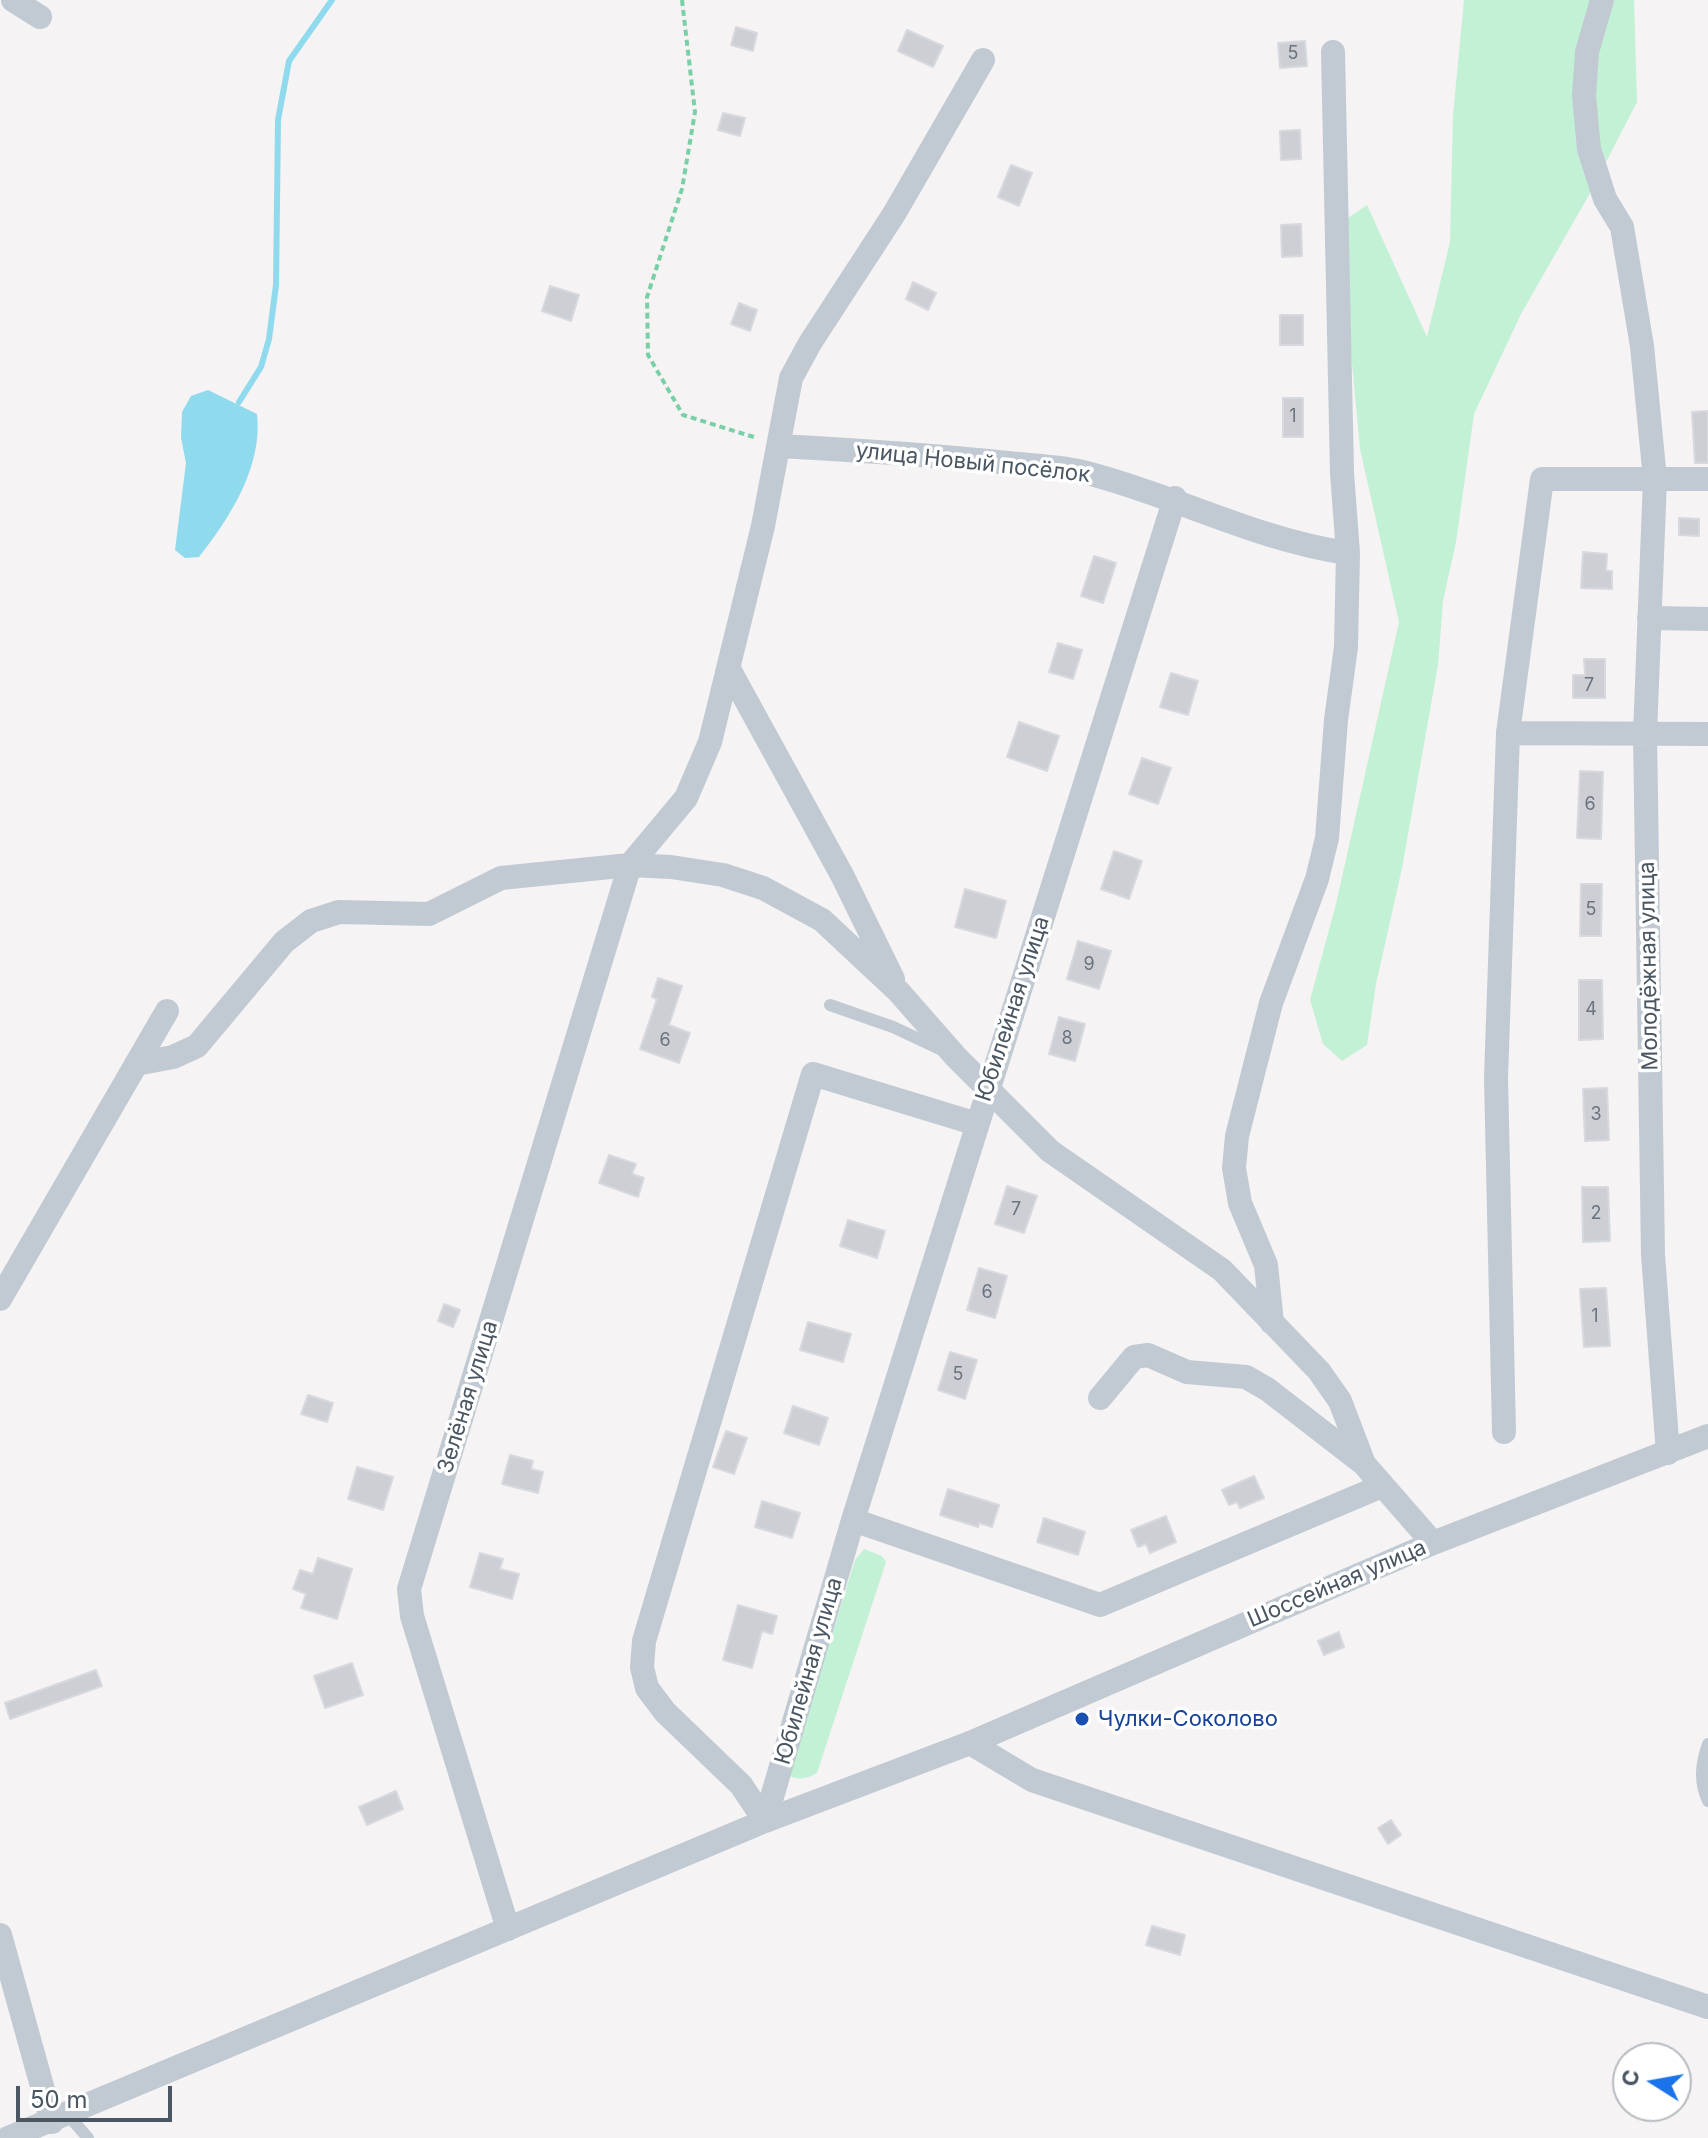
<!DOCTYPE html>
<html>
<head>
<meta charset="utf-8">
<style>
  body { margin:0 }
  #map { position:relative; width:1708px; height:2138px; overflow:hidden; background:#f5f3f3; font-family:Inter,sans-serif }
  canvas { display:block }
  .north { position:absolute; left:1612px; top:2042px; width:80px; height:80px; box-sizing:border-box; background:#fff; border:2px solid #b7bbc0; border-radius:50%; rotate:281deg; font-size:22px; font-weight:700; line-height:32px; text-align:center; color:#4a5661 }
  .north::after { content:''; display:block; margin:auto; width:28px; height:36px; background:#1a73e8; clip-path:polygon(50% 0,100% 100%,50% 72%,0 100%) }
  .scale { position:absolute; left:16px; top:2086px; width:156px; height:36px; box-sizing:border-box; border:4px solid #4a5661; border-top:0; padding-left:10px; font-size:24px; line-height:28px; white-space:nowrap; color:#4a5661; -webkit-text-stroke:6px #fff; paint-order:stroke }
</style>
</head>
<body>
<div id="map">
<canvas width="1708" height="2138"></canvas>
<div class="north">С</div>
<div class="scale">50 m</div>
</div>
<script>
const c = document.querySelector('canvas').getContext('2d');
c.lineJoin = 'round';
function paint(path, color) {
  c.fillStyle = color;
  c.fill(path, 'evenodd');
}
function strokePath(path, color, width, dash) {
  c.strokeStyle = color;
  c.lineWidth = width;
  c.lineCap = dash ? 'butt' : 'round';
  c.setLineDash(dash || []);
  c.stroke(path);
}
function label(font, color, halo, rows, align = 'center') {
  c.font = font + ' Inter,sans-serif';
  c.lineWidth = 7;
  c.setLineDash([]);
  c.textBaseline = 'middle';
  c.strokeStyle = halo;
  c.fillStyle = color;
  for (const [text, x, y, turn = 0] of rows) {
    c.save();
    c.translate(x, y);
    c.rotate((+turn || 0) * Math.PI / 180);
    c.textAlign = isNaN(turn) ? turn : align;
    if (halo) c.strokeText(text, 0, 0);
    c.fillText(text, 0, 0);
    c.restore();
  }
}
paint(new Path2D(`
  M1464,0H1634L1637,102L1589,195L1521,314L1474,414L1456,542L1443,601L1438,665L1402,868L1376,984L1367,1045L1342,1061L1323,1044L1310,1000L1336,904L1399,622L1360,449L1339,224L1367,205L1427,337L1450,242L1453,115Z
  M864,1549L882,1556L886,1562L817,1773C806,1779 800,1781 788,1775L855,1560Z`), '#c3f1d5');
paint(new Path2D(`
  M208,390L257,414C263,466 230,518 199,557L185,558L175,550L186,463L181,438L182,412L191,396Z`), '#90daee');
strokePath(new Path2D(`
  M239,402L261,367L269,339L276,285L278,120L289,61L332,0`), '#90daee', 6);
const building = new Path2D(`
  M736,27L757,33L753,51L731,45Z
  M907,30L943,46L933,67L898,51Z
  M1305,41L1307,66L1280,68L1278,43Z
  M723,113L745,118L740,136L718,130Z
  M1300,130L1301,159L1281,160L1280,131Z
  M1011,165L1032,173L1019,206L998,197Z
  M1301,224L1302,256L1282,257L1281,225Z
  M913,282L936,293L928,310L906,299Z
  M550,286L579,295L571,321L542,311Z
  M739,303L757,310L750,331L731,324Z
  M1280,315H1303V345H1280Z
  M1283,398H1303V437H1283Z
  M1708,411V463H1695L1692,412Z
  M1679,518L1699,519V536L1679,535Z
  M1583,552L1607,554L1606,571H1612V589L1581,588Z
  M1094,556L1116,563L1103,603L1081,596Z
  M1058,643L1082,650L1073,679L1049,672Z
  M1584,659H1605V698H1573V675H1585Z
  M1171,673L1198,681L1188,715L1160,707Z
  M1019,722L1059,736L1047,771L1007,757Z
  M1142,758L1171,768L1158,804L1129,794Z
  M1580,771L1603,772L1601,839L1577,838Z
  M1114,851L1142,861L1129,899L1101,889Z
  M1581,884H1602L1601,936H1580Z
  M965,889L1006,901L996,938L955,927Z
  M1078,941L1111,951L1099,989L1067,979Z
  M658,978L682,986L669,1025L690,1033L679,1063L640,1049L657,999L652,997Z
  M1579,980H1602L1603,1039L1579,1040Z
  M1059,1017L1085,1024L1075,1061L1049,1054Z
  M1607,1088L1609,1140L1585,1141L1583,1089Z
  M609,1155L636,1164L632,1174L644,1178L638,1197L599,1183Z
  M1007,1186L1037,1196L1024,1233L995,1224Z
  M1582,1187H1608L1610,1241L1583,1242Z
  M848,1220L885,1231L877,1258L840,1246Z
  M979,1268L1007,1276L995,1318L967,1310Z
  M1606,1288L1610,1346L1584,1347L1580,1289Z
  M444,1304L460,1310L453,1327L438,1321Z
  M808,1322L851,1334L843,1362L800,1350Z
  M950,1352L977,1360L965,1399L938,1390Z
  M308,1395L333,1403L327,1422L301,1414Z
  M793,1406L828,1418L819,1445L784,1433Z
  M726,1431L747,1438L734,1474L713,1467Z
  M510,1455L533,1461L531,1469L543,1472L538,1493L502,1484Z
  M357,1467L393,1477L383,1510L348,1499Z
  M1254,1476L1264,1498L1240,1508L1237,1502L1229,1505L1222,1490Z
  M948,1489L999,1505L992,1527L979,1523L978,1527L940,1515Z
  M762,1501L800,1513L792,1538L755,1527Z
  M1166,1516L1176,1542L1150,1553L1146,1544L1138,1547L1131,1530Z
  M1044,1518L1085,1532L1078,1555L1037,1542Z
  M480,1553L503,1559L500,1569L519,1574L512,1599L470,1587Z
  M318,1558L352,1569L337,1619L301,1608L306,1594L293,1589L300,1570L313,1574Z
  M738,1605L777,1616L772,1634L762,1631L752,1668L723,1660Z
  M1339,1632L1344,1647L1324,1655L1318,1641Z
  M352,1663L363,1695L325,1708L314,1676Z
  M96,1670L102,1686L10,1719L5,1703Z
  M396,1791L403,1809L367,1825L359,1807Z
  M1391,1820L1401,1835L1388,1844L1378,1828Z
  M1152,1926L1185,1935L1180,1955L1146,1945Z`);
paint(building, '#cdcfd5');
strokePath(building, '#d7d9de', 2);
strokePath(new Path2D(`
  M682,0L695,112L682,189L647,297L648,355L683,415L757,438`), '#7ad0a6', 4, [6, 4]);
strokePath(new Path2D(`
  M830,1005L893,1027L942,1050
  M1708,1744C1701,1764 1699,1782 1708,1801
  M68,2115L88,2138`), '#c1cad2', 12);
strokePath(new Path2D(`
  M13,0L40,17
  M1602,0L1587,52L1584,96L1589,149L1605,199L1622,227L1642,346L1655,479L1645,734L1653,1255L1668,1453
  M778,446C855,450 932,455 1008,463C1034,466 1062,466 1087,473C1176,496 1257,540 1348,553
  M1649,618L1708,619
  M730,671L842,875L893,979
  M1508,733L1708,734
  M136,1064L173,1057L197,1046L284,942L311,921L339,912L429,914L501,878L630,865L671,867L723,875L763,888L822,920L899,992L956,1057L1050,1151L1222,1270L1319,1371L1340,1401L1364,1464
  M0,1299L167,1011
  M1272,1323L1266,1265L1240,1203L1234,1168L1237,1136L1271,1003L1317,879L1327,838L1336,720L1346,647L1348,553L1342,473L1333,52
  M1100,1398L1134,1357L1148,1355L1187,1372L1246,1377L1267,1389L1364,1464L1433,1543
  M1504,1432L1496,1078L1508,733L1542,479H1708
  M853,1520L1100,1605L1382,1486
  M970,1743L1032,1780L1708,2007
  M765,1821L853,1520L1175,498
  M765,1821L741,1785L665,1712L647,1688L642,1667L644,1641L813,1074L977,1124
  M508,1929L412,1616L409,1589L630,865L686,798L710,742L763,526L791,378L810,343L894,214L983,60
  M0,1935L52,2122
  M8,2138L765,1821L970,1743L1433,1543L1708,1436`), '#c1cad2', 24);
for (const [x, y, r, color] of [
  [1082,1719,8,"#1a4fb4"]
]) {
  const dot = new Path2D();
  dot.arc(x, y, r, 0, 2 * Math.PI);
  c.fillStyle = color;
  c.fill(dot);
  strokePath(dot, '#fff', 3);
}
label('18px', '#6b747e', null, [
  ["5",1293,54],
  ["1",1293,417],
  ["7",1589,686],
  ["6",1590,805],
  ["5",1591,910],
  ["9",1089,965],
  ["4",1591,1010],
  ["8",1067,1039],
  ["6",665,1041],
  ["3",1596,1115],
  ["7",1016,1210],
  ["2",1596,1214],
  ["6",987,1293],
  ["1",1595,1317],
  ["5",958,1375]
]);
label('22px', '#4a5661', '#fff', [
  ["улица Новый посёлок",973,463,6],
  ["Молодёжная улица",1649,966,-91],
  ["Юбилейная улица",1013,1009,-72],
  ["Зелёная улица",468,1397,-73],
  ["Шоссейная улица",1337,1584,-23],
  ["Юбилейная улица",809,1671,-74]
]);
label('22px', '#164399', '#fff', [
  ["Чулки-Соколово",1098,1719]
], 'left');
</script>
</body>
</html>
